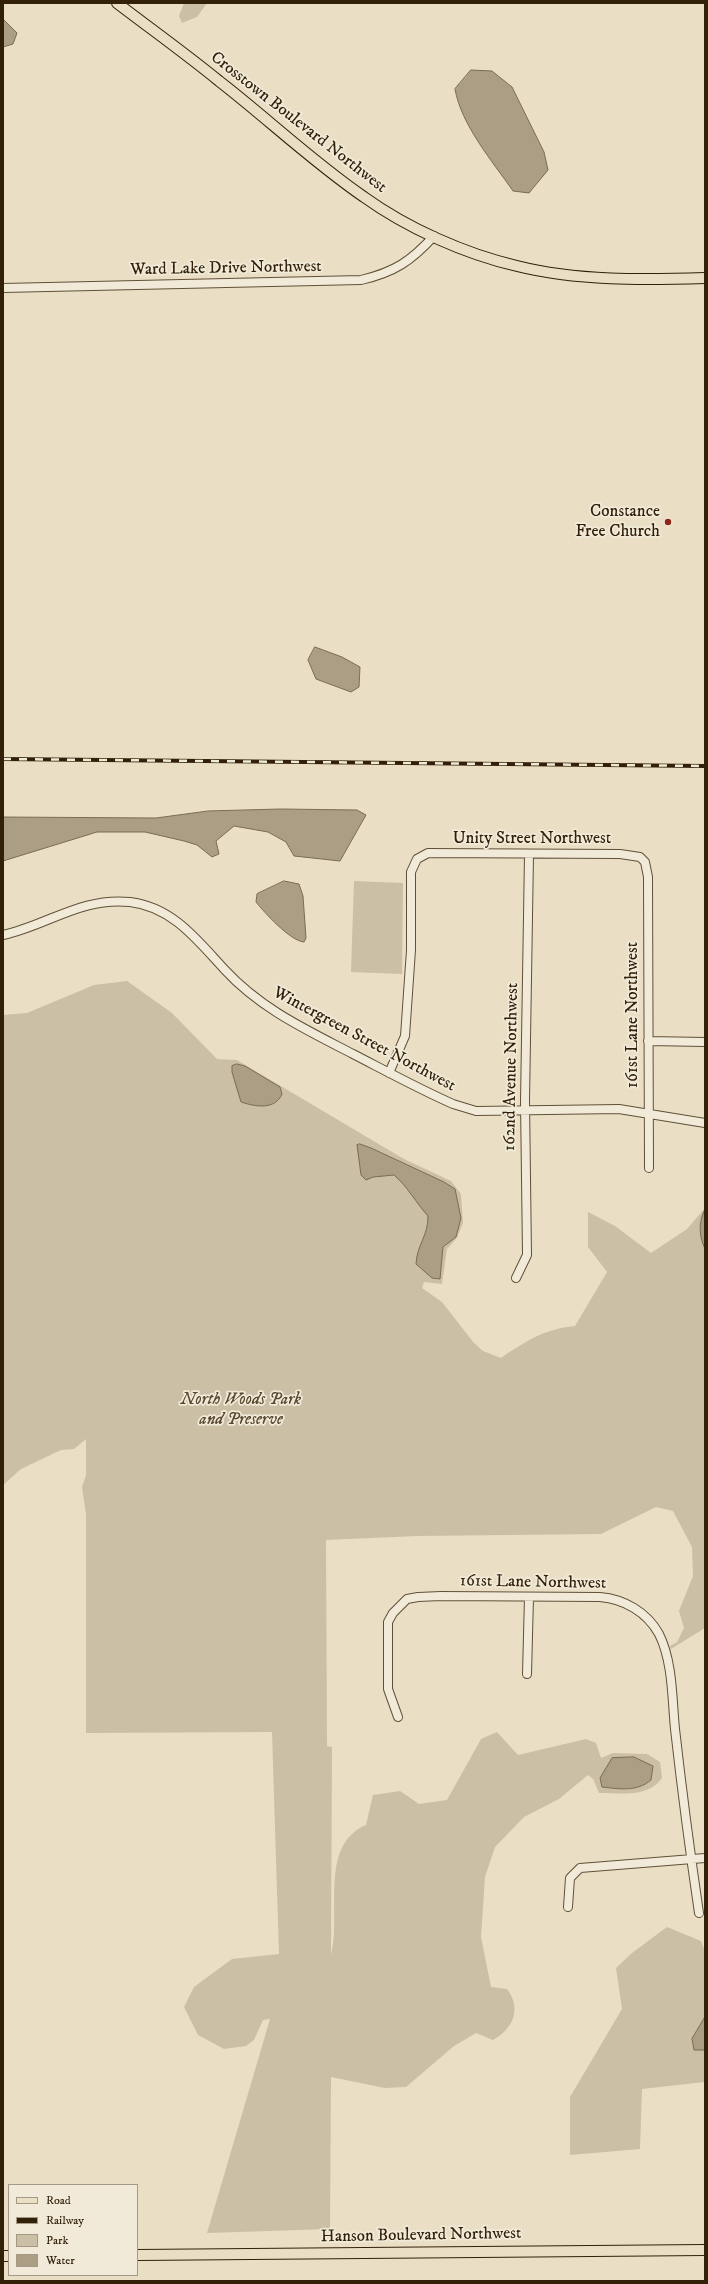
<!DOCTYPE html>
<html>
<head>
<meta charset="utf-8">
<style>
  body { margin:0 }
  #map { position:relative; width:708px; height:2284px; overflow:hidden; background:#eadfc5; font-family:"IM FELL DW Pica",serif }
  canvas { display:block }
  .frame { position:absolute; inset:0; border:4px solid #322008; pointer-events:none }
  .legend { position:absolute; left:8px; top:2184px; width:130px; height:92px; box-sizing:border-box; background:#f1ead9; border:1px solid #a59985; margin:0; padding:5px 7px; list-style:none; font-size:12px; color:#322008 }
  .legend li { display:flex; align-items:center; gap:8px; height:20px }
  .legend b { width:20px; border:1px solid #a59985 }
</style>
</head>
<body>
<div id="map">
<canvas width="708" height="2284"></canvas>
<div class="frame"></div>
<ul class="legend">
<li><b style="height:5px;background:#eadfc5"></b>Road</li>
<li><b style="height:5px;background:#322008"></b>Railway</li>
<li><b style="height:11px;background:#cbbfa5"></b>Park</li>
<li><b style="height:11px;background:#ab9e85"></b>Water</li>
</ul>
</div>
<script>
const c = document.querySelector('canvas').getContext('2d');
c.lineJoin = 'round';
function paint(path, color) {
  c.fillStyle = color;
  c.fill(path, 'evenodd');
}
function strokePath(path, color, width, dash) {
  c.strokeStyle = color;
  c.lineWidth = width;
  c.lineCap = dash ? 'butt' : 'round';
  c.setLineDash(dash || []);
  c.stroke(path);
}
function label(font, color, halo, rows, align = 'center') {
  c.font = font + ' "IM FELL DW Pica",serif';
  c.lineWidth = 3.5;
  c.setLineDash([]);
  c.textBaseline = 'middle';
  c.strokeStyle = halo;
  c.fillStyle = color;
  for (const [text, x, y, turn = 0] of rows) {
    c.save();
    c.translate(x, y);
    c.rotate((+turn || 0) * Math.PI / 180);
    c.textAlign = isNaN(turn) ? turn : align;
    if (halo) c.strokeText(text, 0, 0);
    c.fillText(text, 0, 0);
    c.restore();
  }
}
paint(new Path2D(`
  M184,3H207L197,17L182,23L179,16Z
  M354,881L403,883L402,974L351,972Z
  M127,981L172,1013L217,1059L237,1060L404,1159L451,1181L461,1194L463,1223L457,1238L447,1249L442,1284L424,1282L422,1288L442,1302L474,1343L483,1351L501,1358C526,1341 544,1329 575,1326L607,1272L588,1247V1212L615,1226L651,1253L687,1229L705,1208V1628L671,1649L670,1646L677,1642L684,1628L679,1611L693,1576L692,1547L673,1511L656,1507L601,1534L417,1536L326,1540L327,1746L332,1747L331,1955C342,1915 318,1845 366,1825L373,1795L400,1791L419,1804L447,1800L481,1739L497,1732L518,1755L586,1739L596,1743L601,1758L613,1753L647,1754L660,1762L662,1778C648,1798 621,1793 599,1793L593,1779L588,1775L559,1799L524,1817L495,1847L485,1877L481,1937L491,1987L507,1989C522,2009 513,2029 493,2040L476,2033L454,2046L406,2087L385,2088L331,2077L330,2229L207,2233L270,2019L263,2020L254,2040L246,2046L224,2049L198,2035L184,2007L194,1987L232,1959L279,1954L272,1732L86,1733V1514L82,1487L86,1475V1439L74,1449L61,1450L21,1469L3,1485V1015L27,1013L94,985Z
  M667,1927L701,1941L705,1951V2082L642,2089L640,2149L570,2155V2097L622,2009L616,1968L632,1953Z`), '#cbbfa5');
const water = new Path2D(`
  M3,19L17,33L13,44L3,47Z
  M471,70L492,71L512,87L544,152L548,170L529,193L513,191C493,162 461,125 455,89Z
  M315,647L342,657L360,667L359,687L351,692L316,679L308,660Z
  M281,809L357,810L366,815L340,861L294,856L286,842L268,832L234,826L216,841L219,854L212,857L197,845L184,841L145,832H97L3,861V817L156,818L208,811Z
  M284,881L299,884L303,896L306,938L304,942C290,941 264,912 256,902L257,894Z
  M237,1064L245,1066L280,1087L282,1094C275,1110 256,1107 241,1102L232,1072V1066Z
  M360,1144L371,1148L444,1182L455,1189L461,1218L456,1237L443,1247L440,1279L432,1278L416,1264C417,1244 428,1237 428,1216C416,1203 408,1187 394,1175L373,1177L366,1180L361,1175L357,1145Z
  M705,1209V1249C699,1236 698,1223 705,1209Z
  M634,1757L653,1766L651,1780C637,1792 619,1789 602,1787L600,1778L612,1758Z
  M705,2017V2050H694L692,2039Z`);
paint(water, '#ab9e85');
strokePath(water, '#7b6c53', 1);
const minor = new Path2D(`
  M3,288L361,280C395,272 411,261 434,236
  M3,935C48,925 81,897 130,902C173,907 198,941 225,970C261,1009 307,1030 353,1054C386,1071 419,1089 453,1104L476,1111L619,1109L705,1123
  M648,1041L705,1042
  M389,1073L405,1036L411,950V872L417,859L428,853L620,854L640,857L645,862L648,877L649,1168
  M516,1278L527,1255L525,1101L529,855
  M527,1674L529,1597
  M398,1717L388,1689V1622L393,1613L407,1599L418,1597L441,1596L600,1597C624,1599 647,1612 659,1634C673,1662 672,1699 675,1729C682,1791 690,1852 699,1913
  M568,1907L570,1878L580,1868L705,1858`);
const major = new Path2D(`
  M117,3C151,29 186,54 219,81C268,119 313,162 364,197C407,228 465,254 517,266C577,281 643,280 705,278
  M137,2255L705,2250
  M3,2256H9`);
strokePath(minor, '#605037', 10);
strokePath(major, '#322008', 12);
strokePath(minor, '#f1ead9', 8);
strokePath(major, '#eadfc5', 10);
const rail = new Path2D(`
  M3,759L705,766`);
strokePath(rail, '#322008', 4);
strokePath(rail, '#f1ead9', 2.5, [8]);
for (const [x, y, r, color] of [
  [668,522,4,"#8f2418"]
]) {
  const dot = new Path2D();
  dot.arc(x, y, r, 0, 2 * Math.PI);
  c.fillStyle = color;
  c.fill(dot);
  strokePath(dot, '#f1ead9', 1.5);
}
label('17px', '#322008', '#f1ead9', [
  ["Crosstown Boulevard Northwest",298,123,38],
  ["Ward Lake Drive Northwest",226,269,-1],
  ["Unity Street Northwest",532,839],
  ["161st Lane Northwest",633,1015,-90],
  ["Wintergreen Street Northwest",364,1040,28],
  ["162nd Avenue Northwest",512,1067,-89],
  ["161st Lane Northwest",533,1583,1],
  ["Hanson Boulevard Northwest",421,2236,-1]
]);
label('17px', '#322008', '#f1ead9', [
  ["Constance",660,512],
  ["Free Church",660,532]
], 'right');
label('italic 17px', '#58482f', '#f1ead9', [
  ["North Woods Park",241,1400],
  ["and Preserve",241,1420]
]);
</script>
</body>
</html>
